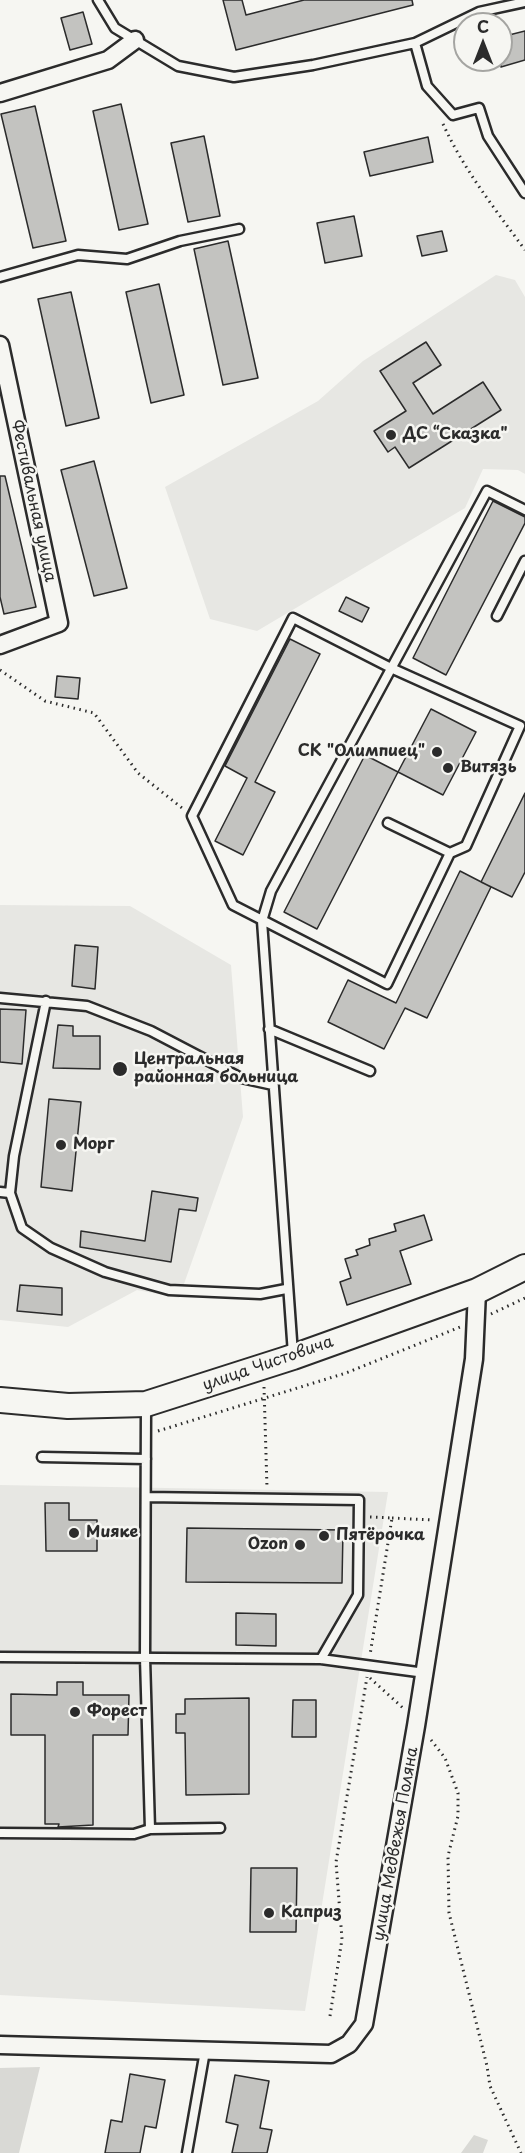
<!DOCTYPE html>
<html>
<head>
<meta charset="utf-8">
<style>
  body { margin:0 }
  #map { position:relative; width:525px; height:2153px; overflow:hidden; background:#f6f6f2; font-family:"Playpen Sans",sans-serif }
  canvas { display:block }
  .north { position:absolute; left:453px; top:12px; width:60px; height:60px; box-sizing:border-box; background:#f6f6f2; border:2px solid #a5a5a2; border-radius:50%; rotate:0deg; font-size:16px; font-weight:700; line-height:24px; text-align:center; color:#2b2b2b }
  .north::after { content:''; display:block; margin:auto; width:21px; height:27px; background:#2b2b2b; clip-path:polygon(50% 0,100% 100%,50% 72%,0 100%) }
</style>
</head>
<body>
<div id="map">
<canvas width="525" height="2153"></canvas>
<div class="north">С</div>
</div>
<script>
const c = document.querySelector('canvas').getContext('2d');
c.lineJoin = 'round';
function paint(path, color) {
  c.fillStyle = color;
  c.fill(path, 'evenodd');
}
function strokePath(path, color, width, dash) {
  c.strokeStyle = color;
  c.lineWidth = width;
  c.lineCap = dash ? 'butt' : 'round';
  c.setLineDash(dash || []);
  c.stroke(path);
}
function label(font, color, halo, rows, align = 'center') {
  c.font = font + ' "Playpen Sans",sans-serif';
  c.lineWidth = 5;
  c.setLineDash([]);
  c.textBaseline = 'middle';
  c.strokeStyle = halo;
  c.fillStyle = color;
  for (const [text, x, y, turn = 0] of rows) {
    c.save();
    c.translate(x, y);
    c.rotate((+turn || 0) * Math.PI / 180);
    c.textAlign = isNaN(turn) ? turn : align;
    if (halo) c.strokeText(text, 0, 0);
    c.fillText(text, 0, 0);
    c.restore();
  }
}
paint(new Path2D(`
  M496,275L515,280L525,297V474L518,470L483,469L465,508L257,631L210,619L165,487L318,401L363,361Z
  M0,905L130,906L231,965L243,1117L179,1298L137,1290L68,1327L0,1320Z
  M0,1485L388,1492L305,2011L0,1995Z`), '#e7e7e3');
paint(new Path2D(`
  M40,2067L19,2153H0V2068Z
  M474,2135L488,2140L483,2153H461Z`), '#d9d9d5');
const building = new Path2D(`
  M223,0H242L246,15L304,0H412L413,5L236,50Z
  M83,12L92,44L70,50L61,18Z
  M525,31V60L501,67V37Z
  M121,104L148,224L119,230L93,111Z
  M35,106L66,241L33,248L1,114Z
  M204,136L220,216L188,222L171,143Z
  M428,137L433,162L370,176L364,152Z
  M354,216L362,256L325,263L317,223Z
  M442,231L447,251L422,256L417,236Z
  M228,241L258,378L223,385L194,249Z
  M159,284L184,395L151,403L126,292Z
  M71,292L99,418L66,426L38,299Z
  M426,342L441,365L413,383L433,414L483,382L501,410L409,468L395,447L388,452L374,431L406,411L380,371Z
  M94,461L127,588L94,596L61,470Z
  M0,476H5L36,607L4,614L0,597Z
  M493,501L525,517V523L446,675L413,658Z
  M346,597L369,608L362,622L339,611Z
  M290,639L320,654L255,782L275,792L243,855L215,841L247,778L225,766Z
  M57,676L80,678L78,699L55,697Z
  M431,709L476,732L443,795L398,772Z
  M365,755L398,772L317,929L284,912Z
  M525,793V872L512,897L481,882Z
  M460,871L491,887L427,1018L405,1008L384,1049L328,1022L348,980L396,1003Z
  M75,945L98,947L95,989L72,986Z
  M0,1009L26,1010L22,1064L0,1062Z
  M58,1025L73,1026V1036H100V1069L53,1068Z
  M49,1099L81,1102L72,1191L41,1187Z
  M152,1191L198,1198L196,1211L179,1209L171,1262L80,1247L81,1231L145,1241Z
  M424,1215L432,1240L400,1251L411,1284L347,1305L340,1282L351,1278L345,1259L358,1255L356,1250L370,1245L369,1239L396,1231L394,1224Z
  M20,1285L62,1288V1315L17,1311Z
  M45,1503H69V1520H97V1551H46Z
  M187,1528L343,1530L342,1583L186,1582Z
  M236,1613L276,1614V1646L236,1645Z
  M57,1682H83V1695H129L128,1735H93V1825L58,1827L59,1824H45V1735H11V1694L57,1695Z
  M249,1698V1794L186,1795L185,1733H176V1714H185V1699Z
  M293,1700H316V1737H292Z
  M251,1868H297L296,1932H250Z
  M130,2074L165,2080L156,2128L145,2126L140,2153H105L111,2120L122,2122Z
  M235,2075L269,2081L260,2128L272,2130L267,2153H232L238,2125L226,2122Z`);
paint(building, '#c3c3c0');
strokePath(building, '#2b2b2b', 1.5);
const lane = new Path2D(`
  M98,0L115,28L178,66L234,77L313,65L415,43L479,12L525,2
  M415,43L427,86L453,115L479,108L488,136L525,193
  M0,277L78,255L127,259L180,241L239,229
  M497,616L525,561
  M293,618L391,668L520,726L466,846L450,853L387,984L233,905L192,816Z
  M388,823L450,853
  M0,998L87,1006L151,1031L241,1078L273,1085
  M46,1001L14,1156L10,1193L22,1228L51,1248L105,1272L169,1290L260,1294L286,1289
  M269,1029L370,1071
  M0,1192L10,1193
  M293,1354L262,921L271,891L487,491L525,510
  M146,1407L145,1658L150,1829
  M42,1457L146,1459
  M146,1497L359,1500L358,1595L321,1659
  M0,1657L321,1659L425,1673
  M0,1833L134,1834L150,1829L220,1828
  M187,2153L205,2051`);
const street = new Path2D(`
  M0,93L108,60L135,40
  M0,345L59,623L0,645
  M0,2045L331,2054L349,2044L364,2024L416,1726L474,1359L477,1291`);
const secondary = new Path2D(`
  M0,1400L68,1406L146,1404L293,1357L477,1291L525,1267`);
strokePath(lane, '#2b2b2b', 13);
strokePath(street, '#2b2b2b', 21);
strokePath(secondary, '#2b2b2b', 28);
strokePath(new Path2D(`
  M443,124C464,170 495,209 525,250
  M0,670L45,701L94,713L138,773L182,808
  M491,1314L525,1298
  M264,1387L267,1488
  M158,1431L346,1373L460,1327
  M370,1517L392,1518L370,1655
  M392,1518L432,1520
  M370,1678L403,1708
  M431,1740L445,1758L458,1793V1816L448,1856L449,1913L487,2066L490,2086L521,2153
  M330,2016L342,1939L336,1862L367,1677`), '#2b2b2b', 3, [1.5, 4.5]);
strokePath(lane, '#f6f6f2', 8);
strokePath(street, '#f6f6f2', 16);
strokePath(secondary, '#f6f6f2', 24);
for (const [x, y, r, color] of [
  [391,435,6,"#2b2b2b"],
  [437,752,6,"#2b2b2b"],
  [448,768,6,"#2b2b2b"],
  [120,1069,8,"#2b2b2b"],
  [61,1145,6,"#2b2b2b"],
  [74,1533,6,"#2b2b2b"],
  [324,1536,6,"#2b2b2b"],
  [300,1545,6,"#2b2b2b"],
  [75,1712,6,"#2b2b2b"],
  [269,1913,6,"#2b2b2b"]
]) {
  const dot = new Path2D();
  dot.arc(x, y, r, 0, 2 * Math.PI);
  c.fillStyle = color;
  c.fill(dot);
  strokePath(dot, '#f6f6f2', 2);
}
label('bold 16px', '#2b2b2b', '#f6f6f2', [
  ["ДС “Сказка\"",403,435],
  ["СК \"Олимпиец\"",425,752,"right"],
  ["Витязь",460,768],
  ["Центральная",134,1060],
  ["районная больница",134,1078],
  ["Морг",73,1145],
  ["Мияке",86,1533],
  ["Пятёрочка",336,1536],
  ["Ozon",288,1545,"right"],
  ["Форест",87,1712],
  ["Каприз",281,1913]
], 'left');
label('16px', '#2b2b2b', '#f6f6f2', [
  ["Фестивальная улица",33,501,78],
  ["улица Чистовича",268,1364,-19],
  ["улица Медвежья Поляна",396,1844,-80]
]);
</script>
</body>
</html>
